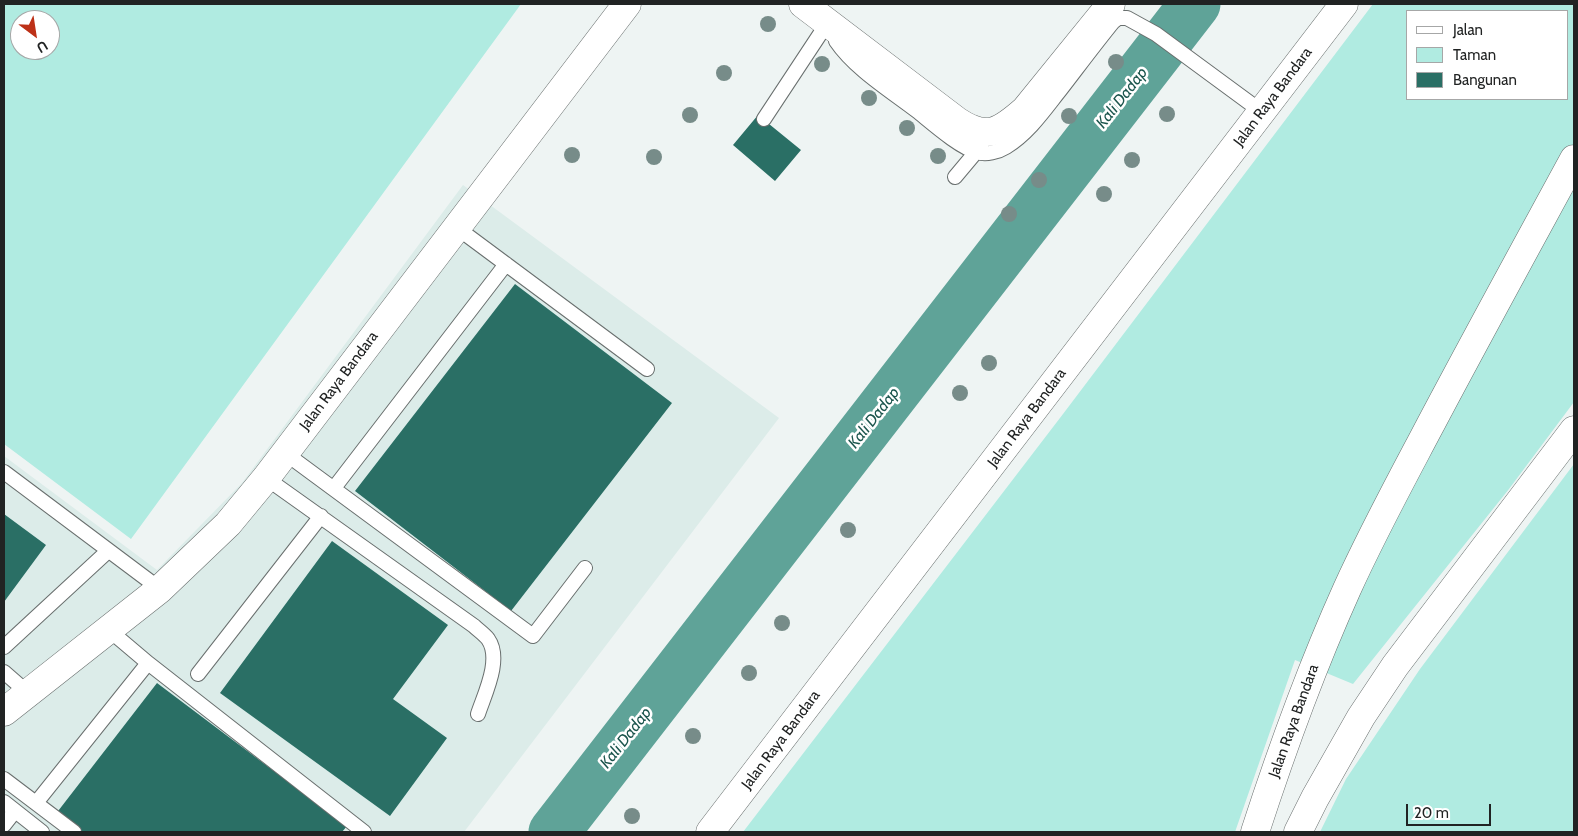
<!DOCTYPE html>
<html>
<head>
<meta charset="utf-8">
<style>
  body { margin:0 }
  #map { position:relative; width:1578px; height:836px; overflow:hidden; background:#eef4f3; font-family:Cabin,sans-serif }
  canvas { display:block }
  .frame { position:absolute; inset:0; border:5px solid #212323; pointer-events:none }
  .legend { position:absolute; left:1406px; top:10px; width:162px; height:90px; box-sizing:border-box; background:#fff; border:1px solid #a6a7a7; margin:0; padding:6px 9px; list-style:none; font-size:15px; color:#212323 }
  .legend li { display:flex; align-items:center; gap:10px; height:25px }
  .legend b { width:25px; border:1px solid #a6a7a7 }
  .north { position:absolute; left:10px; top:10px; width:50px; height:50px; box-sizing:border-box; background:#fff; border:1px solid #a6a7a7; border-radius:50%; rotate:149deg; font-size:14px; font-weight:700; line-height:20px; text-align:center; color:#212323 }
  .north::after { content:''; display:block; margin:auto; width:18px; height:22px; background:#bd3118; clip-path:polygon(50% 0,100% 100%,50% 72%,0 100%) }
  .scale { position:absolute; left:1406px; top:804px; width:85px; height:22px; box-sizing:border-box; border:2px solid #212323; border-top:0; padding-left:6px; font-size:15px; line-height:18px; white-space:nowrap; color:#212323; -webkit-text-stroke:4px #fff; paint-order:stroke }
</style>
</head>
<body>
<div id="map">
<canvas width="1578" height="836"></canvas>
<div class="frame"></div>
<ul class="legend">
<li><b style="height:6px;background:#fff"></b>Jalan</li>
<li><b style="height:14px;background:#b0ebe1"></b>Taman</li>
<li><b style="height:14px;background:#2a6f65"></b>Bangunan</li>
</ul>
<div class="north">U</div>
<div class="scale">20 m</div>
</div>
<script>
const c = document.querySelector('canvas').getContext('2d');
c.lineJoin = 'round';
function paint(path, color) {
  c.fillStyle = color;
  c.fill(path, 'evenodd');
}
function strokePath(path, color, width, dash) {
  c.strokeStyle = color;
  c.lineWidth = width;
  c.lineCap = dash ? 'butt' : 'round';
  c.setLineDash(dash || []);
  c.stroke(path);
}
function label(font, color, halo, rows, align = 'center') {
  c.font = font + ' Cabin,sans-serif';
  c.lineWidth = 5;
  c.setLineDash([]);
  c.textBaseline = 'middle';
  c.strokeStyle = halo;
  c.fillStyle = color;
  for (const [text, x, y, turn = 0] of rows) {
    c.save();
    c.translate(x, y);
    c.rotate((+turn || 0) * Math.PI / 180);
    c.textAlign = isNaN(turn) ? turn : align;
    if (halo) c.strokeText(text, 0, 0);
    c.fillText(text, 0, 0);
    c.restore();
  }
}
paint(new Path2D(`
  M463,185L779,418L464,832H4V456L157,570L242,483Z`), '#dcece9');
paint(new Path2D(`
  M4,4H521L131,539L4,444ZM20,20H50V50H20Z
  M1373,4H1574V402L1509,489L1353,684L1295,660L1235,832H743L1063,414ZM1407,11H1567V99H1407Z
  M1574,464V832H1320L1346,779L1420,669Z`), '#b0ebe1');
strokePath(new Path2D(`
  M554,832L1195,4`), '#5fa398', 51);
paint(new Path2D(`
  M758,115L801,150L775,181L733,145Z
  M515,284L672,403L511,611L355,491Z
  M4,514L46,545L4,602Z
  M332,541L448,625L393,699L447,738L390,816L220,693Z
  M157,683L347,826L342,832H77L55,815Z`), '#2a6f65');
const service = new Path2D(`
  M836,41C855,69 891,91 917,111C932,123 960,148 977,152C986,155 998,152 1006,147C1029,133 1045,109 1061,89C1078,67 1095,44 1113,22L1118,18H1127L1156,34L1262,112
  M764,119L828,22
  M955,177L981,146
  M456,227L647,369
  M285,453L533,636L585,568
  M4,472L160,589
  M266,478L474,626C478,630 484,634 488,639C502,659 485,693 478,714
  M334,488L506,264
  M109,630L148,663L364,832
  M4,647L108,551
  M4,672L28,693
  M198,674L321,516
  M4,779L74,832
  M4,802L42,832
  M36,803L148,663
  M4,825L15,811`);
const tertiary = new Path2D(`
  M803,4L957,121C987,141 1000,132 1025,110L1111,4
  M4,712L160,589L228,524L266,478L627,4
  M1255,832C1282,749 1311,669 1347,589C1371,536 1398,486 1425,435C1474,342 1524,251 1574,159
  M1298,832L1315,798L1361,717L1395,666L1574,430`);
const primary = new Path2D(`
  M710,832L1344,4`);
strokePath(service, '#696f6e', 16);
strokePath(tertiary, '#696f6e', 29);
strokePath(primary, '#696f6e', 29);
strokePath(service, '#fff', 14);
strokePath(tertiary, '#fff', 28);
strokePath(primary, '#fff', 28);
c.fillStyle = '#778c89';
for (const [x, y] of [
  [768,24],
  [1116,62],
  [822,64],
  [724,73],
  [869,98],
  [1167,114],
  [690,115],
  [1069,116],
  [907,128],
  [572,155],
  [938,156],
  [654,157],
  [1132,160],
  [1039,180],
  [1104,194],
  [1009,214],
  [989,363],
  [960,393],
  [848,530],
  [782,623],
  [749,673],
  [693,736],
  [632,816]
]) {
  c.beginPath();
  c.arc(x, y, 8, 0, 2 * Math.PI);
  c.fill();
}
label('15px', '#212323', '#fff', [
  ["Jalan Raya Bandara",1273,97,-53],
  ["Jalan Raya Bandara",339,381,-53],
  ["Jalan Raya Bandara",1027,418,-53],
  ["Jalan Raya Bandara",1294,721,-70],
  ["Jalan Raya Bandara",781,740,-53]
]);
label('italic 16px', '#1b554d', '#fff', [
  ["Kali Dadap",1122,98,-52],
  ["Kali Dadap",874,418,-52],
  ["Kali Dadap",626,738,-52]
]);
</script>
</body>
</html>
